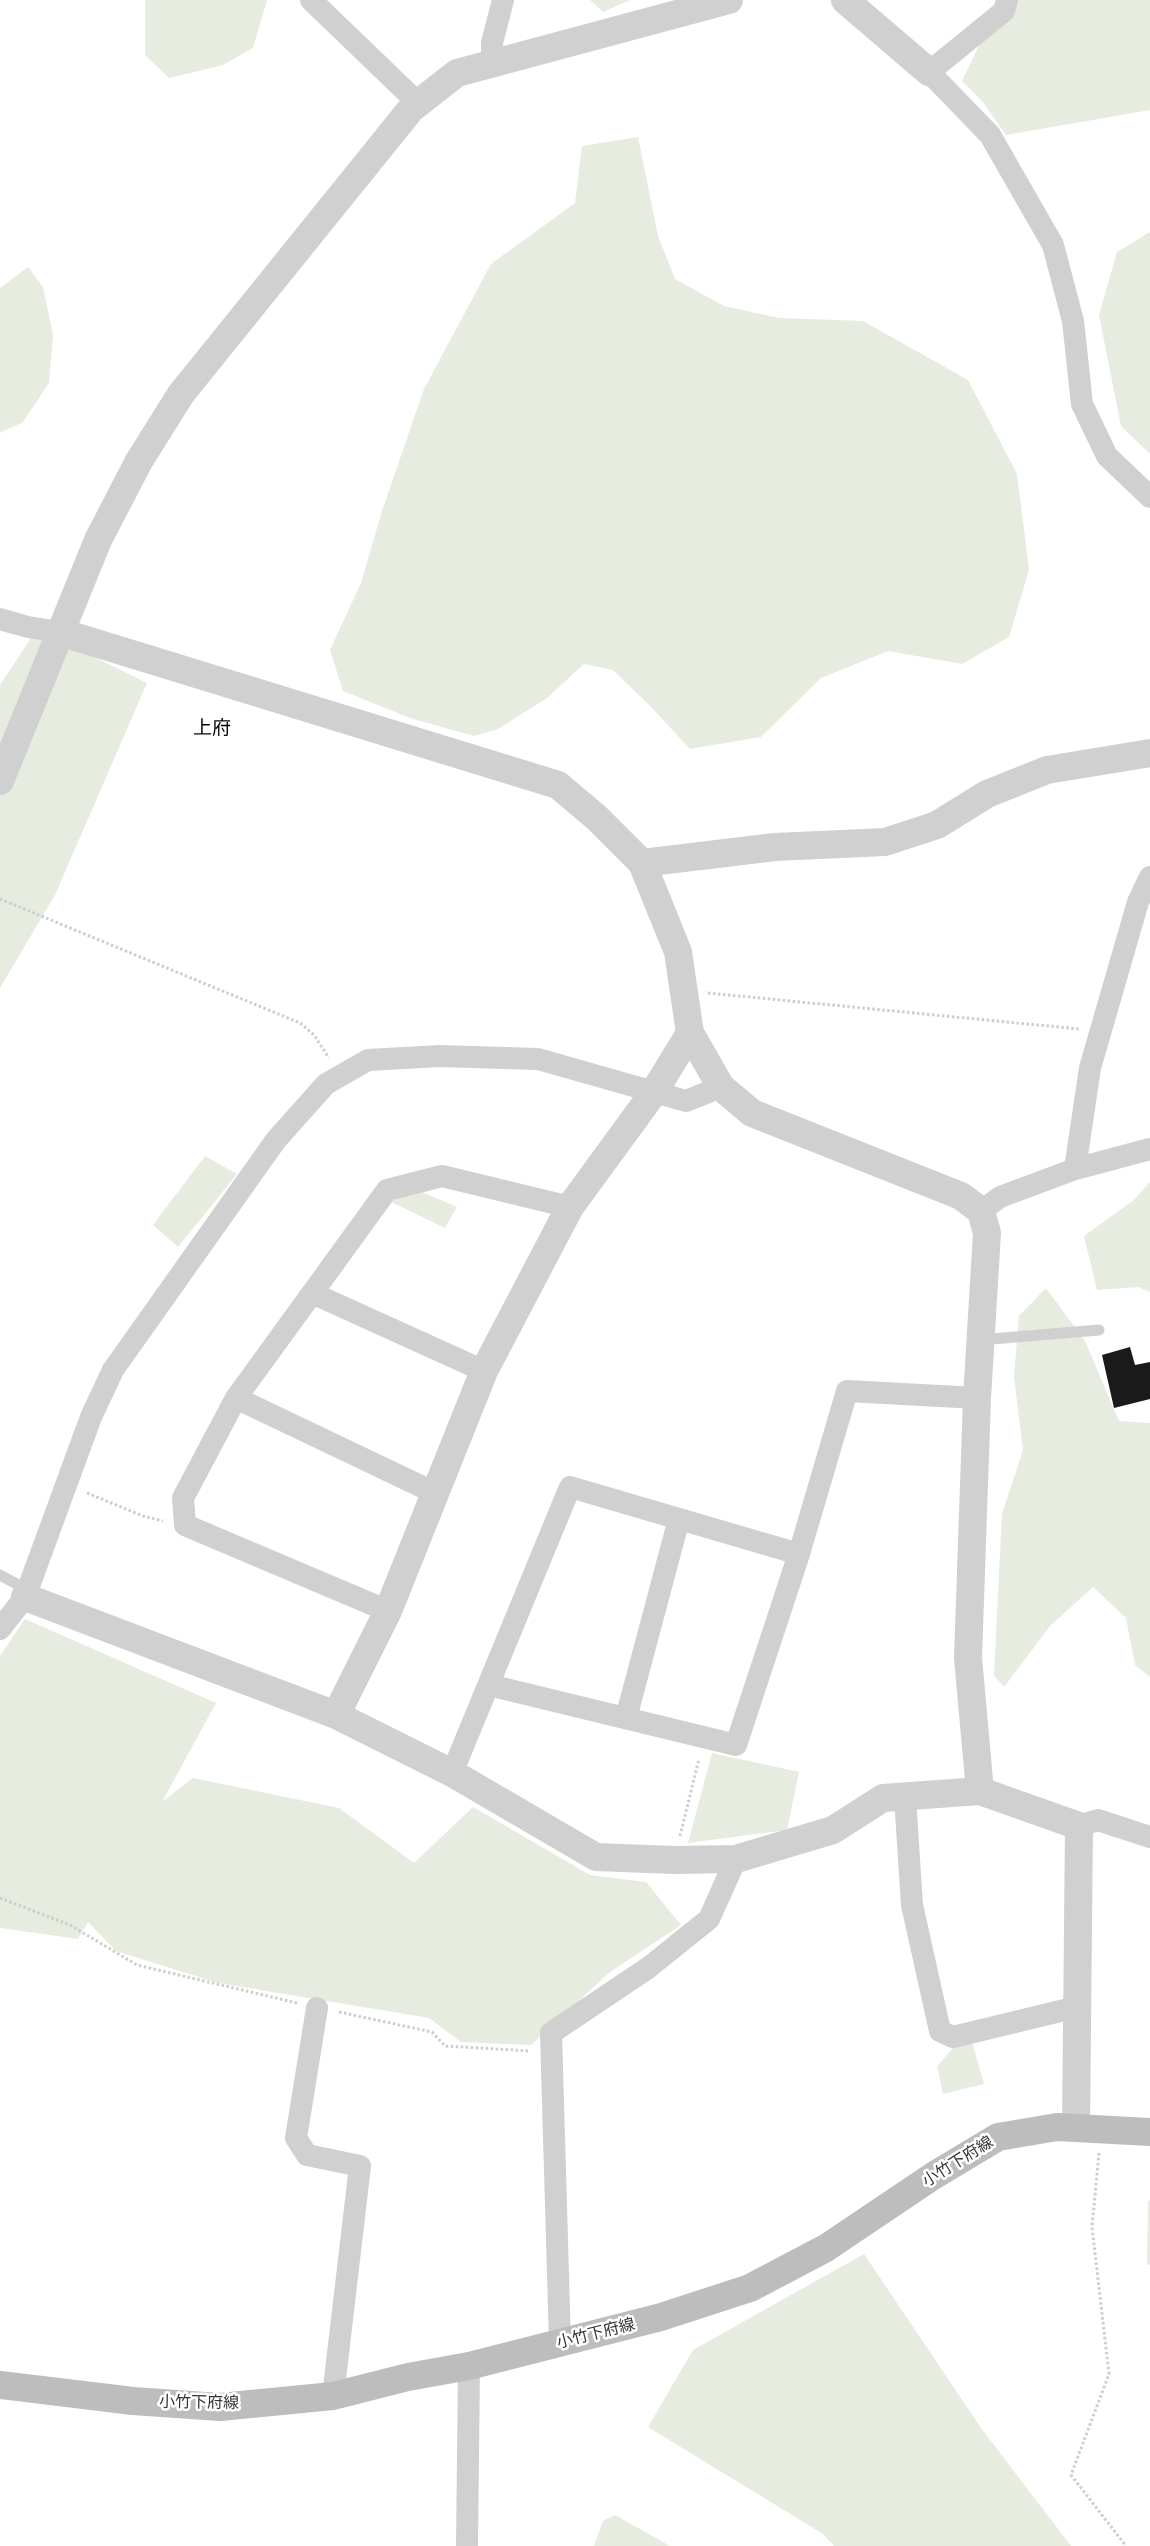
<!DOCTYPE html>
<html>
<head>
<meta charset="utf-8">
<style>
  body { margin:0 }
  canvas { display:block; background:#fff }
</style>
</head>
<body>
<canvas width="1150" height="2546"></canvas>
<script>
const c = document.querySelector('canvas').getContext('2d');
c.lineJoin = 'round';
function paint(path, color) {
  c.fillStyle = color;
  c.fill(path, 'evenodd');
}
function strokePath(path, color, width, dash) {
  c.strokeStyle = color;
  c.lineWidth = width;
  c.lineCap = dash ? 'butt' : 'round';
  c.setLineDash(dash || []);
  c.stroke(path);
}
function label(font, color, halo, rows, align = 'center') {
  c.font = font + ' Helvetica,"Noto Sans JP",sans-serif';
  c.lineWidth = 5;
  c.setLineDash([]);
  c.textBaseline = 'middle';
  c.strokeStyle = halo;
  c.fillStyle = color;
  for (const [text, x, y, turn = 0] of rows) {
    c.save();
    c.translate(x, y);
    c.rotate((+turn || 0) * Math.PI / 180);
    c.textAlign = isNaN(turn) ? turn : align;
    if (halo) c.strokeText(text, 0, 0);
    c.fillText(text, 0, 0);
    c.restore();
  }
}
paint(new Path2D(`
  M145,0H267L253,48L223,65L169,78L145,55Z
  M590,0H630L603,12Z
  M1001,0H1150V110L1006,135L982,101L962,81Z
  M638,137L658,236L675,279L724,306L779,318L863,321L968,380L1017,474L1029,570L1009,637L962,664L888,651L821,678L761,737L690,749L652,708L613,670L584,664L547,698L498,729L474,736L410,718L343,691L330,650L361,583L382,511L424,389L491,264L575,203L582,146Z
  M1150,232V454L1121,426L1099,315L1117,252Z
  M28,267L43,287L53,335L49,383L23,422L0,433V288Z
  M37,629L147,683L55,895L0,988V685Z
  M205,1156L237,1174L178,1247L153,1225Z
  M1150,1182V1292L1138,1287L1097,1290L1084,1236L1134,1200Z
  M415,1189L457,1207L445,1228L391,1202Z
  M1046,1288L1085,1341L1119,1421L1150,1423V1677L1135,1665L1126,1618L1093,1587L1050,1626L1004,1687L994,1675L1002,1514L1023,1450L1014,1377L1019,1316Z
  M25,1619L216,1703L162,1802L193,1778L339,1808L414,1863L473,1807L590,1875L646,1882L681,1925L610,1972L531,2045L461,2042L429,2018L218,1983L116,1951L88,1922L78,1939L0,1928V1656Z
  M712,1753L799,1772L787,1830L688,1843Z
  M972,2042L984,2084L943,2094L937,2066L954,2047Z
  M1150,2200V2265L1147,2264L1148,2202Z
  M864,2254L981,2428L1071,2546H834L823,2534L648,2427L693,2350Z
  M615,2515L670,2546H594L603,2521Z`), '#e6ecdf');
paint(new Path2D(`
  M1130,1347L1135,1365L1150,1362V1399L1114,1408L1102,1355Z`), '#1a1a1a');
strokePath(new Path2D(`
  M0,899L300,1023L314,1035L329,1058
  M708,993L1079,1029
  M87,1493L143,1516L163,1521
  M680,1836L699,1759
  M0,1898L70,1925L137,1965L297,2003
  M339,2012L432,2032L445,2046L530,2051
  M1099,2153L1092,2227L1109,2374L1071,2475L1126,2546`), '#cdcdcd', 3, [2.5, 2.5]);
strokePath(new Path2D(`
  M980,1340L1099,1330
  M0,1575L28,1590`), '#d0d0d0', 11);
strokePath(new Path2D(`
  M311,0L418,103
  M1007,0L1004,11L929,72L990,135L1053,245L1073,321L1082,404L1107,456L1150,497
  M492,64V43L503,0
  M0,619L28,627L60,632
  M1075,1169L1090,1068L1138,902L1150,877
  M981,1211L1000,1197L1075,1169L1150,1149
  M312,1293L484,1371
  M236,1398L435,1493
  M388,1611L185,1525L183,1498L236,1398L387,1190L442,1176L570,1207
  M0,1629L25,1597L91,1417L113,1370L276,1140L326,1084L368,1060L440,1056L538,1059L686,1101L721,1087
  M489,1685L736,1745L799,1554L847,1391L977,1398
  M626,1718L679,1519
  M452,1773L570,1487L799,1554
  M905,1797L912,1905L940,2031L953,2037L1077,2007
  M1079,1826L1098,1820L1150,1837
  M317,2008L296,2138L307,2155L360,2166L333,2396
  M560,2343L551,2033L648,1968L709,1919L736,1859
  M467,2546L469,2366`), '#d0d0d0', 22);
strokePath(new Path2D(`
  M845,0L929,72
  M60,632L558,785L597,818L642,863L678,952L690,1033L721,1087L752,1113L961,1196L981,1211L987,1233L977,1398L968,1658L980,1791L1079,1826L1076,2128
  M0,781L98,540L139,461L181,394L411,109L457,73L729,0
  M642,863L775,847L885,842L937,825L987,794L1047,770L1150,753
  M25,1597L336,1715L452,1773L596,1857L674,1860L736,1859L833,1830L883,1798L980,1791
  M336,1715L388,1611L484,1371L570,1207L654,1092L690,1033`), '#d0d0d0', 28);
strokePath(new Path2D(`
  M0,2385L133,2401L220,2407L333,2396L408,2377L469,2366L661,2317L750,2288L826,2248L933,2176L998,2137L1057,2127L1150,2132`), '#bdbdbd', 28);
label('16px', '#333', '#fff', [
  ["小竹下府線",958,2162,-32],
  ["小竹下府線",596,2334,-14],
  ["小竹下府線",199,2403,1]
]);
label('19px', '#000', '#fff', [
  ["上府",212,729]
]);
</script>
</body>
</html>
